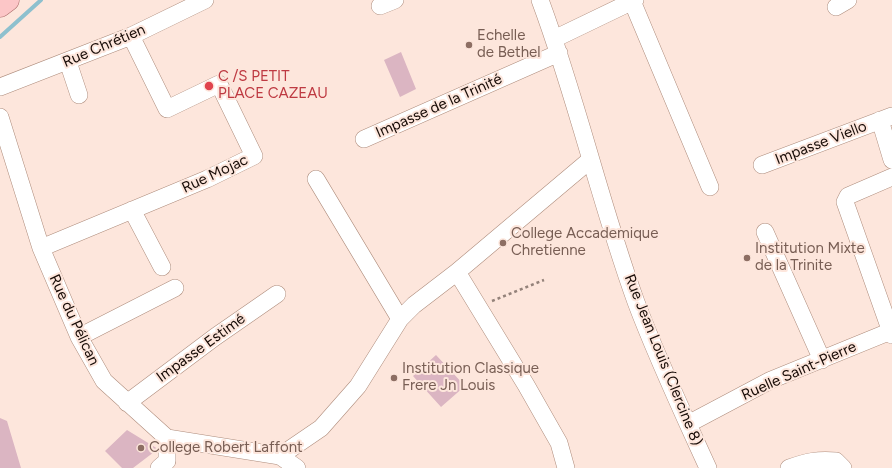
<!DOCTYPE html>
<html>
<head>
<meta charset="utf-8">
<style>
  body { margin:0 }
  canvas { display:block; background:#fde6dc }
</style>
</head>
<body>
<canvas width="892" height="468"></canvas>
<script>
const c = document.querySelector('canvas').getContext('2d');
c.lineJoin = 'round';
function strokePath(path, color, width, dash) {
  c.strokeStyle = color;
  c.lineWidth = width;
  c.lineCap = dash ? 'butt' : 'round';
  c.setLineDash(dash || []);
  c.stroke(path);
}
function paint(path, color) {
  c.fillStyle = color;
  c.fill(path, 'evenodd');
}
function label(font, color, halo, rows, align = 'center') {
  c.font = font + ' Figtree,sans-serif';
  c.lineWidth = 4;
  c.setLineDash([]);
  c.textBaseline = 'middle';
  c.strokeStyle = halo;
  c.fillStyle = color;
  for (const [text, x, y, turn = 0] of rows) {
    c.save();
    c.translate(x, y);
    c.rotate((+turn || 0) * Math.PI / 180);
    c.textAlign = isNaN(turn) ? turn : align;
    if (halo) c.strokeText(text, 0, 0);
    c.fillText(text, 0, 0);
    c.restore();
  }
}
strokePath(new Path2D(`
  M0,37L41,0`), '#8ec0ce', 4);
paint(new Path2D(`
  M401,52L416,89L400,97L384,60Z
  M436,355L465,386L441,407L413,376Z
  M0,418L7,421L21,468H0Z
  M127,430L158,449L133,468H122L105,451Z`), '#dbb5c2');
const minor = new Path2D(`
  M540,0C577,99 600,203 636,302C657,358 683,413 708,468
  M632,1L710,187
  M380,6L395,0
  M836,7L848,0
  M554,39L635,0
  M68,62L79,95
  M0,87L131,36L205,0
  M0,117L41,248L79,337L104,381L167,438L280,456L297,468
  M880,120L892,160
  M364,139L559,53
  M762,165L892,116
  M892,177L848,196L845,202L892,335
  M316,179L400,319
  M132,210L162,267
  M765,232L822,360
  M41,248L207,179L254,156L219,84L167,109L131,36
  M457,272L526,385L559,443L566,468
  M79,337L175,288
  M127,403L215,337L277,294
  M688,424L771,380L891,331
  M280,456L321,428L358,386L400,319L414,305L457,272L590,160
  M159,468L167,461V438
  M789,468C806,462 818,459 836,461L843,468`);
const major = new Path2D(`
  M0,6L8,0`);
strokePath(minor, '#ae8c7c', 18);
strokePath(major, '#ab6c6b', 23);
strokePath(new Path2D(`
  M492,301L544,280`), '#94827a', 2.5, [3, 3]);
strokePath(minor, '#fff', 17);
strokePath(major, '#fcc6c7', 22);
for (const [x, y, r, color] of [
  [469,45,4,"#8d6e63"],
  [209,86,5,"#e0444e"],
  [503,243,4,"#8d6e63"],
  [747,258,4,"#8d6e63"],
  [394,378,4,"#8d6e63"],
  [141,448,4,"#8d6e63"]
]) {
  const dot = new Path2D();
  dot.arc(x, y, r, 0, 2 * Math.PI);
  c.fillStyle = color;
  c.fill(dot);
  strokePath(dot, '#fde6dc', 1.5);
}
label('15px', '#785e54', '#fde6dc', [
  ["Echelle",477,36],
  ["de Bethel",477,53],
  ["College Accademique",511,234],
  ["Chretienne",511,251],
  ["Institution Mixte",755,249],
  ["de la Trinite",755,266],
  ["Institution Classique",402,369],
  ["Frere Jn Louis",402,386],
  ["College Robert Laffont",149,448]
], 'left');
label('15px', '#170b06', '#fde6dc', [
  ["Rue Chrétien",104,46,-23],
  ["Impasse de la Trinité",439,106,-24],
  ["Impasse Viello",821,143,-21],
  ["Rue Mojac",215,174,-25],
  ["Rue du Pélican",74,320,65],
  ["Impasse Estimé",201,348,-36],
  ["Rue Jean Louis (Clercine 8)",663,360,68],
  ["Ruelle Saint-Pierre",799,371,-24]
]);
label('15px', '#be3a42', '#fde6dc', [
  ["C /S PETIT",218,77],
  ["PLACE CAZEAU",218,94]
], 'left');
</script>
</body>
</html>
